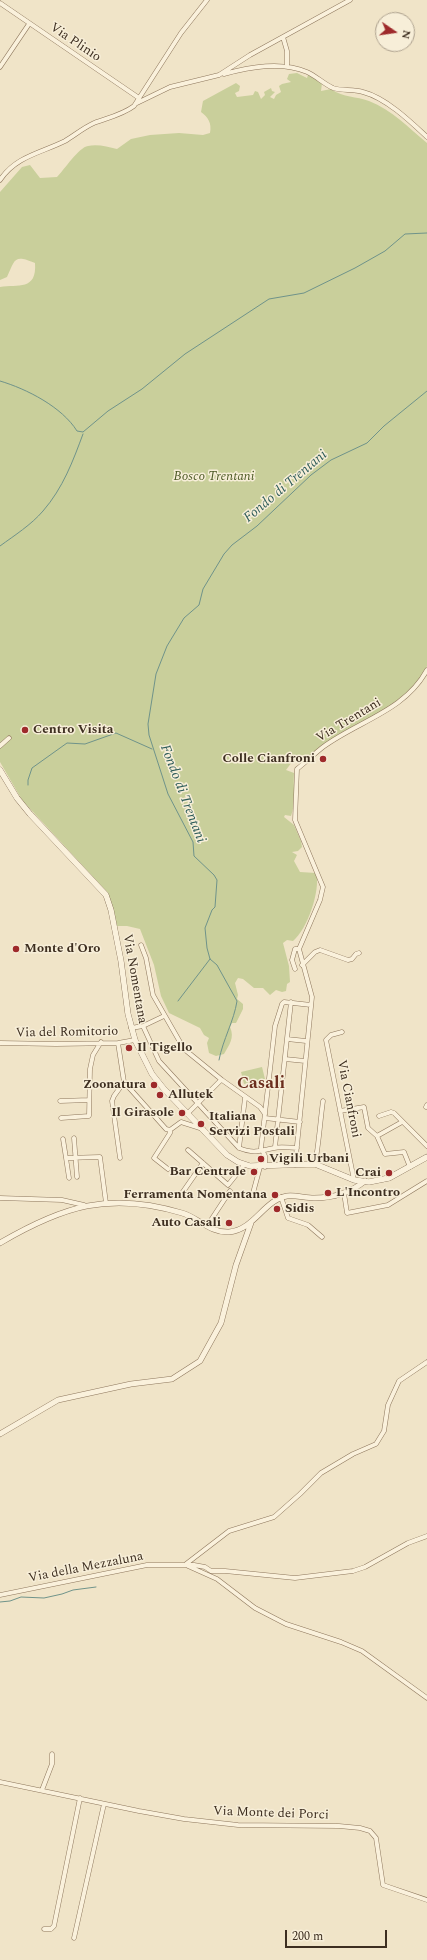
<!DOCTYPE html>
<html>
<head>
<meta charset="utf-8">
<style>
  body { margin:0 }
  #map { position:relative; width:427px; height:1960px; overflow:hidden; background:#f0e4c8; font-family:Spectral,serif }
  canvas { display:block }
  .north { position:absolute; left:375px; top:12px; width:40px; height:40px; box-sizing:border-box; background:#f7eed8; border:1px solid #ada18e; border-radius:50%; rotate:103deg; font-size:11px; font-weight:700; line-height:16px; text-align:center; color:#3d2e20 }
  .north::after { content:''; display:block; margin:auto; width:14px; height:18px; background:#9e2a2b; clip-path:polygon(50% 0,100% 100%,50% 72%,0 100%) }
  .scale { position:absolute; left:285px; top:1930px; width:102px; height:18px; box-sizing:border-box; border:2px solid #3d2e20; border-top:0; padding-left:5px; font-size:12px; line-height:14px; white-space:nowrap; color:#3d2e20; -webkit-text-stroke:3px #f7eed8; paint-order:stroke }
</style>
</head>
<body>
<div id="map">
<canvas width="427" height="1960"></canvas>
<div class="north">N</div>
<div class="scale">200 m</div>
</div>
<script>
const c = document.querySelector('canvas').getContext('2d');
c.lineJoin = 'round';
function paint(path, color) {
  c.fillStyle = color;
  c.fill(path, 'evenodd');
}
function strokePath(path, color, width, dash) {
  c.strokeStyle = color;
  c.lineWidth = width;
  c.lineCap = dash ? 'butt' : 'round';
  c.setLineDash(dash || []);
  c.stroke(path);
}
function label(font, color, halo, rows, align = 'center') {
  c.font = font + ' Spectral,serif';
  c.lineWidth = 3;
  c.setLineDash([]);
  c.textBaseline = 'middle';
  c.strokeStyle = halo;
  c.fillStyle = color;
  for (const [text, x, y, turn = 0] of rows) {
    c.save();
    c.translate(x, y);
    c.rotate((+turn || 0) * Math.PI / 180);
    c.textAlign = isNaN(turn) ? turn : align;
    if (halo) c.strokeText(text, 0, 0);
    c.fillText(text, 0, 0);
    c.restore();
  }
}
paint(new Path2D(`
  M297,73L307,78L308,75L314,77L322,83L321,91L331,89C344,98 356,96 369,101C392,110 409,128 427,143V666C413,700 375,716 346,733L342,732L341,735L301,762H292L286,770L294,773C293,786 296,804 291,816L285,815L284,817L294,825L301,841L302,847L298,851L292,852L297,855L294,861L300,872L316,873C321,890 307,930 293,941L287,940L283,943L289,966L290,982L287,984L286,991L282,992L276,990L270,995L263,988H254L243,979L238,978L235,983L238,995L237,999L243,1004V1009L236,1023H232L230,1027C235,1038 229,1045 224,1054L216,1056L209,1053L207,1043L209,1038L204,1035L200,1028L169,1013L161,996L154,965L140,929L127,926H117L108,893L22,800L0,762V287C18,284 37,291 35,263C14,254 15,259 7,277L0,280V192L22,167L30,165L40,178L57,177C64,170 79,147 88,146C98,144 108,147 117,149L131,139L150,135L179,133L203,135L210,133C212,123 208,117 201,112L203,101L236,83L240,86L239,91L235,93L237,97L253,95L255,91L258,92L261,99L265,95L264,92L271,88L272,91L275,92L270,97L274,99L276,95L281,92L279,86L282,84L291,82L287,79L289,74Z
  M262,1067L265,1079L244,1084L241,1072Z`), '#c9cf9b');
strokePath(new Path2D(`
  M0,381C27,389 62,407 77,431L83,432L108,411L142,389L185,354L269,299L304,293L355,268L385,251L405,234L427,233
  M0,546C15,535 31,525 43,511C63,488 73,461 83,434
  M28,785V780L32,768L67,743L85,744L116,733L152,749
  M178,1001L210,959
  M219,1060C223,1039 234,1021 237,1001L217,965L210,959L207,948L205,928L212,910L215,907L217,880L214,875L194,856L193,842L168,794L149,735L148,724L156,674L167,646L184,618L199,605L203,589L224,554L232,545L257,526L311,475L331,460L367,443L384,426L427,391
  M0,1602L10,1601L21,1597L44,1598L62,1594L73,1590L96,1587`), '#6f938a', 1);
const minor = new Path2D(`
  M0,3L139,98
  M283,37L287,51V66
  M0,67L29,24
  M224,74C250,67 281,61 307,72C316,76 324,84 333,88C342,91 353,89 363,92C386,98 410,121 427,137
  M137,103L170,87L219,75L250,55L350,0
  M0,180C16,156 41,153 65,141C75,135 83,128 94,123C107,118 122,115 134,106L181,33L207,0
  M0,746L9,738
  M141,945L146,958L153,995L184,1049L222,1080L260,1107L265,1114
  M302,965L315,952L320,950L348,960L352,959L356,954L359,953
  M295,969L292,960L295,949H299
  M143,1026L159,1061L239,1148C255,1154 258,1151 274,1148C281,1146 290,1148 297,1148
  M131,1028L143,1026L164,1016
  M342,1032L331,1035L326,1040L354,1180
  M287,1039L306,1041
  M0,1043L56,1044L118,1043L135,1040
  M118,1043L124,1082L166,1129L170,1130
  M285,1059L305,1061
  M60,1101L89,1100
  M426,1107L427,1105
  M340,1111L364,1107L368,1128L377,1136L402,1122
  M187,1114L221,1080
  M379,1116L391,1112L394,1113L427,1146
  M61,1118L89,1116L90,1069L93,1055L101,1042
  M265,1118L300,1122
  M377,1136L385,1154L404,1152L410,1167
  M74,1138L77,1177
  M63,1139L66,1158
  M275,1147L291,1002
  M239,1148L245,1098
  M188,1150L228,1185L244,1165
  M120,1158L112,1101L114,1096L124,1082
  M315,1164C319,1143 320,1123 323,1101
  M295,1165L312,997L299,949L320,900L323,887L295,820L297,769C306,762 314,754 323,747C358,721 405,711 427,670
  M265,1167V1156L261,1148L275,1026L282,1004L284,1002L311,1005
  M168,1169L154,1158L170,1133V1130L181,1122L203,1129
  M69,1178L66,1158L100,1157L106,1203
  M253,1193L260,1167
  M344,1193L347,1213L388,1205L427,1181
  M180,1196L203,1163
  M281,1197L288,1218L308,1225L322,1237
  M0,1198L62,1200L84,1205
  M207,1226L230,1191
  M186,1564L229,1531L274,1517L300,1494L321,1473L353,1454L376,1444L384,1431L388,1405L399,1381L427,1362
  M188,1566L217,1579L255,1608L286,1624L341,1642L362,1651L427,1698
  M0,1595L147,1565H194L205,1567L211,1571H225L295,1578L353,1571L365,1567L408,1543L427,1536
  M0,1782L139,1811L184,1819L238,1825L339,1826L360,1828L370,1831L376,1838L383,1885L427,1900
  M42,1790L52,1764V1754
  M44,1929H51L54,1926L80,1798
  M74,1938L104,1804`);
const tertiary = new Path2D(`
  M0,1243C63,1206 110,1191 182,1213C199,1218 210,1233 229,1232C254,1230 264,1200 287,1196C296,1195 305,1198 314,1198C334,1198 350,1193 365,1181
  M0,1434L58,1400L131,1384L172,1379L200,1361L221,1323L236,1265L251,1223`);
const secondary = new Path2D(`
  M0,770L17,798L30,814L106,895L111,910L121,961L128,1014L135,1040L152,1074L164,1089L227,1155L238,1162L250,1166L315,1164L354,1180L369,1182L389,1178L427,1157`);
strokePath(minor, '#8d765c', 5);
strokePath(tertiary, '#8d765c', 6);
strokePath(secondary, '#6f573f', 6);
strokePath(minor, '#faf1dc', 4);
strokePath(tertiary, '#faf1dc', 5);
strokePath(secondary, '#faf1dc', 5.5);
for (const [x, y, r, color] of [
  [25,730,4,"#9e2a2b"],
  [323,759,4,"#9e2a2b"],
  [16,949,4,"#9e2a2b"],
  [129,1048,4,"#9e2a2b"],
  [154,1085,4,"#9e2a2b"],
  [160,1095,4,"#9e2a2b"],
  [182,1113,4,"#9e2a2b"],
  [201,1124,4,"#9e2a2b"],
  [261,1159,4,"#9e2a2b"],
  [254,1172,4,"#9e2a2b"],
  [389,1173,4,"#9e2a2b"],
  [328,1193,4,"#9e2a2b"],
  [275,1195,4,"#9e2a2b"],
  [277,1209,4,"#9e2a2b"],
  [229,1223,4,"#9e2a2b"]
]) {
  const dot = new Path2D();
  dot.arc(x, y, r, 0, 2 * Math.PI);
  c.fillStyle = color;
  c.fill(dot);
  strokePath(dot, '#f7eed8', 1.5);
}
label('13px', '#3d2e20', '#f7eed8', [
  ["Via Plinio",75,43,34],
  ["Via Trentani",349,721,-31],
  ["Via Nomentana",134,979,80],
  ["Via del Romitorio",67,1033,-1],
  ["Via Cianfroni",348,1099,79],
  ["Via della Mezzaluna",86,1568,-11],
  ["Via Monte dei Porci",271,1814,2]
]);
label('italic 13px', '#4d5a26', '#f7eed8', [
  ["Bosco Trentani",214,477]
]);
label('bold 13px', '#3d2e20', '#f7eed8', [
  ["Centro Visita",33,730],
  ["Colle Cianfroni",315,759,"right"],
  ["Monte d'Oro",24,949],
  ["Il Tigello",137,1048],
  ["Zoonatura",146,1085,"right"],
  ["Allutek",168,1095],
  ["Il Girasole",174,1113,"right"],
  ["Italiana",209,1117],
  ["Servizi Postali",209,1132],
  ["Vigili Urbani",269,1159],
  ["Bar Centrale",246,1172,"right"],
  ["Crai",381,1173,"right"],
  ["L'Incontro",336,1193],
  ["Ferramenta Nomentana",267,1195,"right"],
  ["Sidis",285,1209],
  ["Auto Casali",221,1223,"right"]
], 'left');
label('italic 14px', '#2f5d5a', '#f7eed8', [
  ["Fondo di Trentani",286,487,-40],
  ["Fondo di Trentani",182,794,69]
]);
label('bold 17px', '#6b2e1e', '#f7eed8', [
  ["Casali",261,1085]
]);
</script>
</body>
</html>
